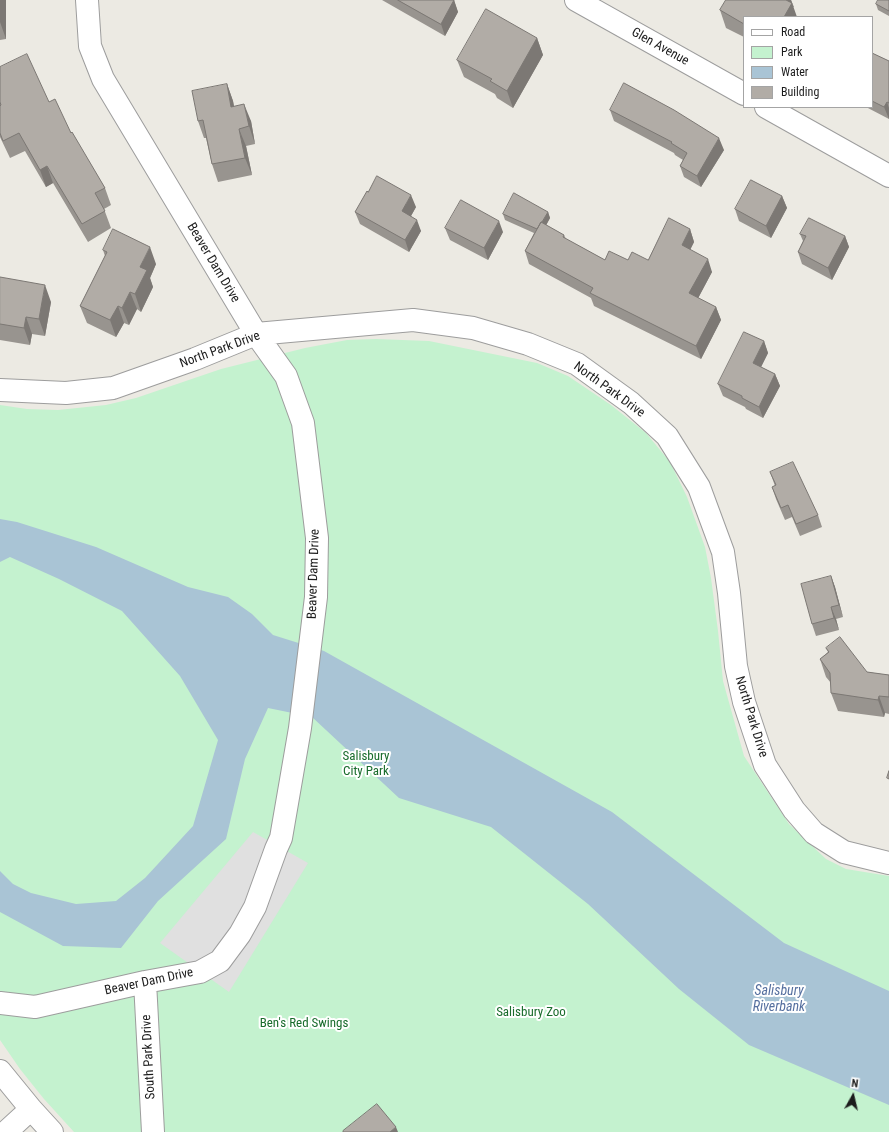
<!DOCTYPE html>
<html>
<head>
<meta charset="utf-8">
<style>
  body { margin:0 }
  #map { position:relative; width:889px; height:1132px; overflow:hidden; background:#eceae3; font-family:"Roboto Condensed",sans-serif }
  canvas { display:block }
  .legend { position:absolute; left:743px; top:16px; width:130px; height:92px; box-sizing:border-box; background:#fff; border:1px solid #a4a4a4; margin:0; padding:5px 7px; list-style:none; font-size:12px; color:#1c1c1c }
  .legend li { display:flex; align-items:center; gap:8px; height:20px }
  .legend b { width:20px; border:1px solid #a4a4a4 }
  .north { position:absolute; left:833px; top:1076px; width:40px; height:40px; -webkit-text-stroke:3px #fff; paint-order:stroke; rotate:8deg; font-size:11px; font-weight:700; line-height:16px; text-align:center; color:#1c1c1c }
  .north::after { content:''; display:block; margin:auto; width:14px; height:18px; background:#1c1c1c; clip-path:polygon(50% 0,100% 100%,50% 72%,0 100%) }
</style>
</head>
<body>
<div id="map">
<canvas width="889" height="1132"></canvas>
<ul class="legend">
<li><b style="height:5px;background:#fff"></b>Road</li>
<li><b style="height:11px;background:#c4f2cf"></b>Park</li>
<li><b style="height:11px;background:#a9c4d5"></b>Water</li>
<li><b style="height:11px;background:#b1aca6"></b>Building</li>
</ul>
<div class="north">N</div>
</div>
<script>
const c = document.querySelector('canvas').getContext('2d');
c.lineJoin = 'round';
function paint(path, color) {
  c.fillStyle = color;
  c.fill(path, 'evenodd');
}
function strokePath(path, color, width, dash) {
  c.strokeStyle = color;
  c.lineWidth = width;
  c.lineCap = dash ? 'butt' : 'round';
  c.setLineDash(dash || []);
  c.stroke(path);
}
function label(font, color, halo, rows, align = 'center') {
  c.font = font + ' "Roboto Condensed",sans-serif';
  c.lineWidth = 4;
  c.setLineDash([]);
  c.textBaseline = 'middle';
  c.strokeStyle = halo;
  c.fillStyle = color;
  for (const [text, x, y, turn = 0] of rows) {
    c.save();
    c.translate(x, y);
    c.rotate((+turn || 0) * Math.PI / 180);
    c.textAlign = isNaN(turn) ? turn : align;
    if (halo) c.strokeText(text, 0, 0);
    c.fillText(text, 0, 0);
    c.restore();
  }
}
paint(new Path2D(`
  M376,339L429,341L537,363L568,376L611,405L646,433L670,462L687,497L705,547L711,578L718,631L723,681L744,756L789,824L826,859L846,869L889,876V1132H74L44,1099L20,1069L0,1040V405L27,409L58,410L106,405L136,398L221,369L305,348L347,340Z`), '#c4f2cf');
paint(new Path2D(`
  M253,832L308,863L229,992L160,943Z`), '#e0e0e0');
paint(new Path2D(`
  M0,519L17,522L96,547L188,587L228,597L252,614L273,635L324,651L612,812L784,943L889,991V1105L749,1045L679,989L588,904L491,827L399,798L312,717L268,708L245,759L226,839L158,901L121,948L63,946L0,912V871L13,884L31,893L76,904L116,901L145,878L193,826L218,740L180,676L122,611L59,579L10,557L0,562Z`), '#a9c4d5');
const minor = new Path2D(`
  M576,0L744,94
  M766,107L889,176
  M0,390L66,393L113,388L195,359L256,334L413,320L473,328L528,344L577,364L631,403L667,436L699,487L723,552L729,593L736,666L744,702L765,765L794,810L814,833L844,852L889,863
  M145,982L153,1132
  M0,1003L35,1007L145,982L200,972L220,961L240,934L255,907L276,849L281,838L300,728L316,597L317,538L303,423L286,376L256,334L103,79L90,46L87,0
  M0,1071L31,1109L52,1132
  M6,1132L31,1109`);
strokePath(minor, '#9d9d9d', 24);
strokePath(minor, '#fff', 22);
paint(new Path2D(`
  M0,0H6V39L0,40Z
  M382,0H454L458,12L445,36Z
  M726,0H791L794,7L744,17V37L726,28L720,10Z
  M889,0V16L878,10L876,4Z
  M537,38L543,55L513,108L497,98L495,94L464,77L457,60Z
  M872,53L889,61V119L866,107H872Z
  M0,67L49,102L71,133L105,188L111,205L104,209L111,228L88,242L53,183L46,187L25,151L10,158L0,137Z
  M227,84L233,101L234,106L251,121L255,144L246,146L252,175L218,182L212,164L206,138H204L198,121Z
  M610,110L724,150L701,187L684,177L680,166L683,160L675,155L674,153L614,121Z
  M368,192L416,207L411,216L421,231L409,252L360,224L355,212Z
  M782,196L787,208L771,238L739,221L735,209Z
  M548,212L550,218L546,225L564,235L566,239L605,260H648L690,229L694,242L690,250L712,272L698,298L716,307L721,320L701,359L594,306L591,298L529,264L525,251L534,233L505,220L503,214Z
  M445,228L503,232L488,260L450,240Z
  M800,234L845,236L849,247L832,280L802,264L798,252L803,241Z
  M103,250L156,264L150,278L153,287L141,312L137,309L129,325L124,323L116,337L87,323L80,306L105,256Z
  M0,277L51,302L45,336L32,334L30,345L0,340Z
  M764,341L768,353L761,367L775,374L780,386L763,418L746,409L745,407L723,396L718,384Z
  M770,472L818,515L822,527L800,536L792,517L785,520L776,499L772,487L775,486Z
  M831,576L835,587L843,617L836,619L839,630L816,636L812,624Z
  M826,648L867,672L889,675V714L885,713L884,717L838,711L831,693V683L826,677L820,659L828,652Z`), '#98948f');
paint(new Path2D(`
  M0,0H6V39L0,22Z
  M454,0L458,12L445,36L441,24Z
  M783,0H791L797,17H784Z
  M537,38L543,55L513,108L507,91Z
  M227,84L233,101L237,124L231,107Z
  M887,102L889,108V119L884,107Z
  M244,104L251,121L255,144L249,126Z
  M239,129L246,146L252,175L245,158Z
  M719,138L724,150L701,187L697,176Z
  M47,166L53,183L46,187L40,170Z
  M411,195L416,207L407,223L402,211Z
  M782,196L787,208L771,238L766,226Z
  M548,212L550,218L541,235L538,230Z
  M417,220L421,231L409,252L405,240Z
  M499,221L503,232L488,260L484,248Z
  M690,229L694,242L686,258L682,245Z
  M845,236L849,247L832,280L828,268Z
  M150,247L156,264L150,278L153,287L141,312L135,294L140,267Z
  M708,259L712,272L694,306L689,293Z
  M45,285L51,302L45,336L39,319Z
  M130,292L137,309L129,325L122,308Z
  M118,306L124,323L116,337L110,320Z
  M716,307L721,320L701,359L696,346Z
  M26,317L32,334L30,345L24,328Z
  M764,341L768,353L757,375L753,363Z
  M775,374L780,386L763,418L759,407Z
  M831,576L835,587L843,617L839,605Z
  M831,607L836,619L839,630L834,618Z
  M879,696L885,713L884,717L878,700Z
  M396,1127L398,1132H390Z`), '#7c7874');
const building = new Path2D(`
  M398,0H454L441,24Z
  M726,0H786L792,3L784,17H744V24L720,10Z
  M878,0H889V11L876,4Z
  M486,9L537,38L507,91L490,81L492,79L457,60Z
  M872,53L889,61V103L887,102L884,107L872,101Z
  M27,54L49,102L55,99L71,133L72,132L105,188L95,193L105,211L82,224L47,166L40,170L19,133L3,141L0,133V106L1,105L0,102V67Z
  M624,83L674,110L719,138L697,176L680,166L687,153L671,143L672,142L610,110Z
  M227,84L231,107L244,104L249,126L239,129L245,158L212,164L203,120L198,121L192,91Z
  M377,176L411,195L402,211L417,220L405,240L355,212L367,191L368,192Z
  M751,180L782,196L766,226L735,209Z
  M514,193L548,212L542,222H541L537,229L503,214Z
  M461,200L499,221L484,248L445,228Z
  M669,218L690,229L682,245L708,259L689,293L716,307L696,346L590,293L593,288L525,251L541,222L564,235L563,237L605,260L609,251L628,260L632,252L648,260Z
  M809,218L845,236L828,268L798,252L806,236L800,234Z
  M113,229L150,247L140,267L147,270L135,294L130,292L122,308L118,306L110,320L80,306L107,252L103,250Z
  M0,277L45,285L39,319L26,317L24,328L0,324Z
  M744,332L764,341L753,363L775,374L759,407L742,398V396L718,384Z
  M793,462L818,515L796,524L788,505L781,508L772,487L776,485L770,472Z
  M831,576L839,605L831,607L834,618L812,624L801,584Z
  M840,637L867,672L889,675V697L879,696L878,700L831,693L830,673L820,659L829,652L826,648Z
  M889,771V779L887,778Z
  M377,1104L396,1127L390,1132H343V1131Z`);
paint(building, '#b1aca6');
strokePath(building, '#7c7874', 1);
label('13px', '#1c1c1c', '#fff', [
  ["Glen Avenue",660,47,29],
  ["Beaver Dam Drive",213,263,59],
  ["North Park Drive",220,350,-20],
  ["North Park Drive",609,390,36],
  ["Beaver Dam Drive",314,574,-88],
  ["North Park Drive",751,717,73],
  ["Beaver Dam Drive",149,982,-12],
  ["South Park Drive",149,1057,-93]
]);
label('13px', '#196c2c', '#fff', [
  ["Salisbury",366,757],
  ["City Park",366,772],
  ["Salisbury Zoo",531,1013],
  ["Ben's Red Swings",304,1024]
]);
label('italic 14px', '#556f9f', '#fff', [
  ["Salisbury",779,991],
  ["Riverbank",779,1007]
]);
</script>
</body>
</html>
